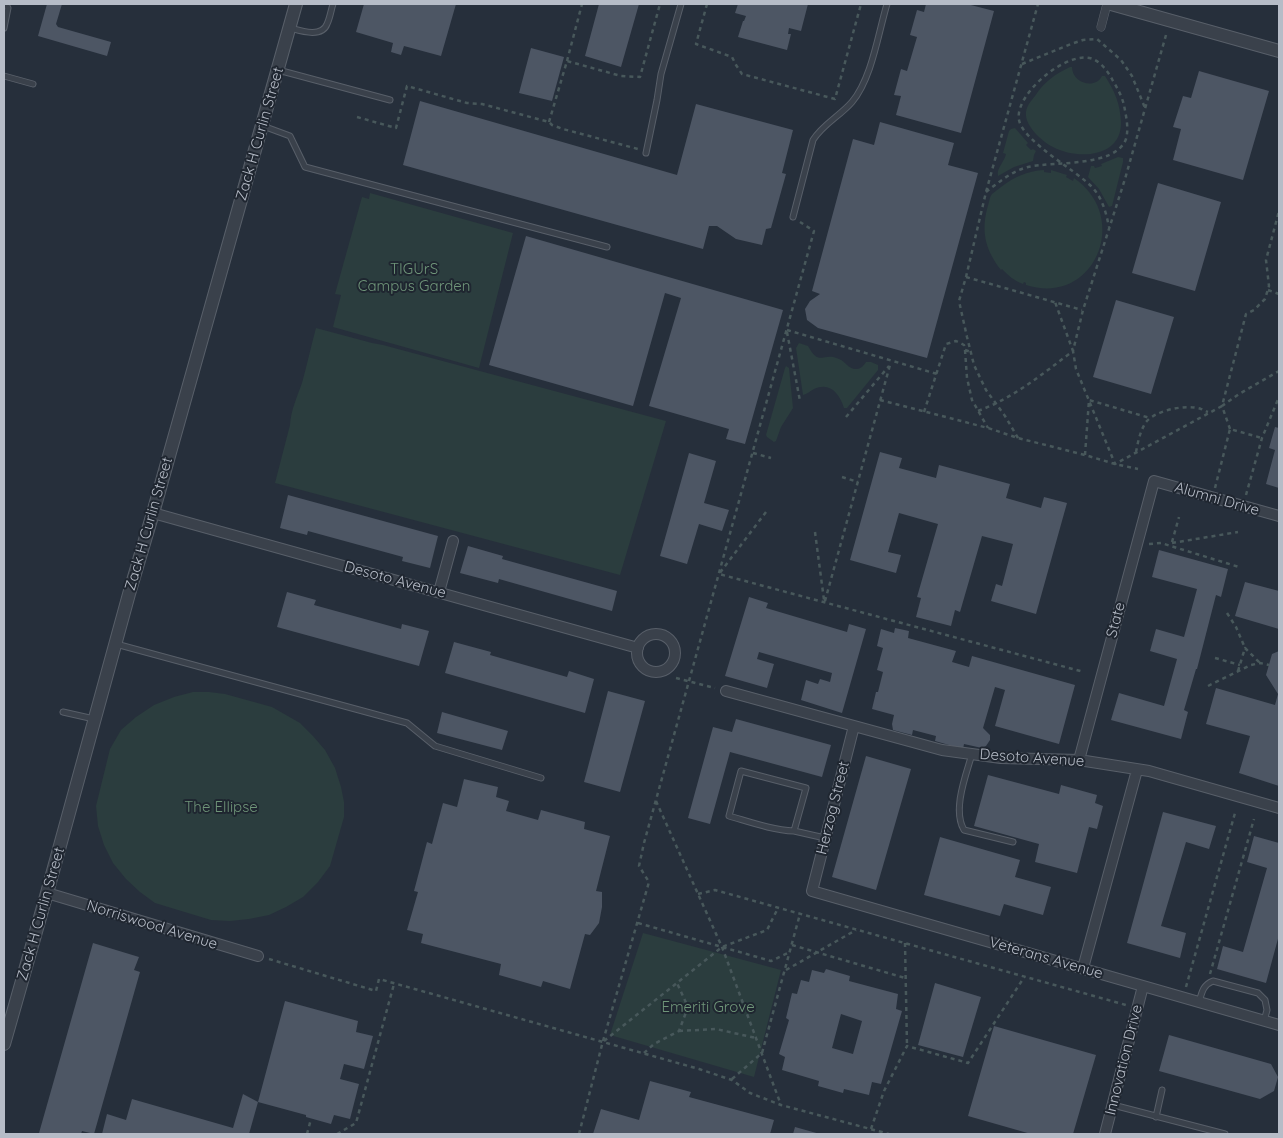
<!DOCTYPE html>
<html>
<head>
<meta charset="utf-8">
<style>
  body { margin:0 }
  #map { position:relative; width:1283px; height:1138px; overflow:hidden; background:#262f3b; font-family:Quicksand,sans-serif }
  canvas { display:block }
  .frame { position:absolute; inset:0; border:5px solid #b6bcc7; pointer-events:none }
</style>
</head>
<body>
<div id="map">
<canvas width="1283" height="1138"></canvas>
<div class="frame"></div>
</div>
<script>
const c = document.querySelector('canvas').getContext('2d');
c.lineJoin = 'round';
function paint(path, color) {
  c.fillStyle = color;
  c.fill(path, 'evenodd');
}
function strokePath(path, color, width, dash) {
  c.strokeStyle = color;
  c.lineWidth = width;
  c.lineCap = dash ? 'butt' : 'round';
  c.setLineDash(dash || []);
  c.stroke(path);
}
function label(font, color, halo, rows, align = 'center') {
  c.font = font + ' Quicksand,sans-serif';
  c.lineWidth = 4;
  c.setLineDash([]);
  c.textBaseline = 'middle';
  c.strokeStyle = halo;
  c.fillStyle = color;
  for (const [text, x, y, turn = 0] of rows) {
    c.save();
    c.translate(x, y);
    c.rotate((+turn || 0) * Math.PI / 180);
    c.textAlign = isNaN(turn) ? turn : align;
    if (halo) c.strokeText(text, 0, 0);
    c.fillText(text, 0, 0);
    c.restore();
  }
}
paint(new Path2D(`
  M1070,67H1072C1072,83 1095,90 1102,76H1105C1115,92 1120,103 1121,122C1122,158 1077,160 1053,147C1046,144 1040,138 1035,133C1030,127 1025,120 1026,112C1027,105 1031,101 1035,96C1044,82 1055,74 1070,67Z
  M1015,128L1028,143L1026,145L1031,150L1033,149L1036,151L1034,155L1033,161L1014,167L998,176C996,168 1004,163 1006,154L1003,153L1009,131L1011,129Z
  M1118,157L1123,158V162L1112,206L1109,207L1099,189L1088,177L1091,166H1094L1095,168L1102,166L1101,164Z
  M1044,170V172L1051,173V170L1067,175L1066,177L1073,181L1074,178C1132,218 1094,307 1026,285V283L1024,282L1023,284C1013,280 1009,276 1002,269L1001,270C986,251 981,233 987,209C989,204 989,198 992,194C995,192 998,189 1001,187C1014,177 1027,171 1044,170Z
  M370,193L513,233L479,368L333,327L341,295L335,294L362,197L369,199Z
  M316,328L372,343L383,345L666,421L620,575L275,483L290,425C291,410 297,397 302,383C307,365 311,346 316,328Z
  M799,343L808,346C820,368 823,351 839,359C845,361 849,370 857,369C861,369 864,365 866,362H871L878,365V370L847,408H844C839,393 830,382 814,389C810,391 807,394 803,395L796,348Z
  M786,366L789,368L793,408L781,427L776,441L774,442L767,437L766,435L785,368Z
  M193,692H209L225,694L272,707L300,723L313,736L325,750L335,768L341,787L344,802V817L330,866L318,882L303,897L286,907L269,915L249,919L230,921L211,920L155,903L140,892L126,879L113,863L104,845L98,826L96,806L110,749L121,730L136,717L154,705L174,697Z
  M643,933L781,970L754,1077L610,1035Z`), '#2b3d3e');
paint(new Path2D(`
  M47,4H62L56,24L58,27L111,42L107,56L38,36Z
  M364,4H456L441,56L404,46L401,55L391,52L393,43L356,32Z
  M599,4H639L621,67L585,56Z
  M738,4H808L801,31L789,28L788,34H791L787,50L738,37L743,21H744L746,16L735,13Z
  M926,4H967L994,11L961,133L896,115L901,96L894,95L901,69L907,71L917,37L910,35L917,10L924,12Z
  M531,48L564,57L552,101L519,93Z
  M1199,71L1269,91L1243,180L1173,160L1181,129L1173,127L1183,96L1191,98Z
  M420,101L677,175L696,104L793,130L782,173L786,174L771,228L766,229L762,245L736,239L717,226H709L703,249L403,165Z
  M880,122L954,143L948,165L978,173L927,358L818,328L807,320L805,309L810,301L820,294L812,291L853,139L874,145Z
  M1158,183L1221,202L1195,291L1132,273Z
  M526,236L783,310L745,444L726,439L729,429L649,406L681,298L665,293L633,406L489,365Z
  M1116,300L1174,317L1151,394L1093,377Z
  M1275,427L1279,428V488L1266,484L1275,450L1269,448Z
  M880,452L902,458L899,468L936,478L939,465L1010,484L1006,498L1041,508L1044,497L1067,503L1036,614L991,601L996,584L1002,586L1013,544L982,536L960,612L955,610L951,626L916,617L921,598L917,597L938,524L899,513L888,552L901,555L896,573L850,560Z
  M689,453L716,461L704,503L729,510L722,531L699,524L687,564L660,556Z
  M288,495L438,536L430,568L402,561L403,557L308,531L307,535L280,528Z
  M468,546L503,556L502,559L617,591L612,611L499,579L498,583L460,573Z
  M1159,550L1228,569L1221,597L1216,595L1197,669H1196L1184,710L1188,712L1181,739L1111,720L1119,693L1164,706L1177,659L1150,651L1156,629L1184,637L1197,589L1152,577Z
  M1245,582L1279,591V629L1235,616Z
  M287,592L316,600L314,605L401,629L402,624L429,631L419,666L277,627Z
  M749,597L768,603L766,608L847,632L849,624L866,629L842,713L801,700L806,680L818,684L820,679L830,682L832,673L759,652L757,659L774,664L767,688L725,676Z
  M895,628L909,631L908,638L956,651L952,662L969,667L972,656L1075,685L1059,744L995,726L1005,690L995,687L983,728L990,735V740L986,746L982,748L964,744L963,749L935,741L936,736L913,730L912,735L893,730L892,724L894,715L872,709L876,692H878L883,672L877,670L883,648L877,646L881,629L894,633Z
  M454,642L491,652L490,655L567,677L569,671L594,679L585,713L445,673Z
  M1279,651V786L1239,773L1250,736L1206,724L1216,688L1275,705L1278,694L1266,675L1272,654Z
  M608,691L645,701L620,792L584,782Z
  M442,712L508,731L502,750L437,733Z
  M736,719L831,745L822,777L730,752L710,824L688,818L713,727L732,732Z
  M866,756L911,769L876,890L832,877Z
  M988,775L1059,794L1061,785L1097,795L1095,803L1103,806L1097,829L1089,827L1077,873L1035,862L1039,844L974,826Z
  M464,779L498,787L496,797L509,801L506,811L538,820L541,810L585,822L584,829L610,836L596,891L602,892V907L599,923L590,935L585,934L570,989L543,981L541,987L499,975L501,964L421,943L423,934L407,930L418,892L414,891L427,842L432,844L443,803L457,807Z
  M1163,812L1216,826L1209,849L1186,842L1161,926L1186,933L1180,958L1127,943Z
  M1254,836L1279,843V935L1266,983L1217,969L1223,946L1243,952L1267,868L1247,862Z
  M940,837L1020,860L1015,877L1051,887L1043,915L1004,904L1000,916L924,895Z
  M93,943L139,957L134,970L140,972L94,1134L82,1131L81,1134H41L39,1133Z
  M826,969L850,976L849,981L898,994L896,1009L902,1011L881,1084L872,1082L869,1095L844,1089L843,1093L818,1086L819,1081L782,1070L785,1057L779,1054L789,1020L786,1018L792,993L797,994L801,980L809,982L812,970L824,973ZM841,1014L862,1021L853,1054L832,1048Z
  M935,983L981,997L963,1057L918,1045Z
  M285,1001L358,1021L356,1032L373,1036L364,1069L344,1064L340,1079L359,1084L350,1119L334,1115L331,1124L306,1117V1115L258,1102Z
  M994,1026L1096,1055L1073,1134H1031L968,1116Z
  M1169,1035L1271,1064L1278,1077L1274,1091L1260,1099L1159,1071Z
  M650,1081L691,1092L689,1097L774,1120L770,1134H593L601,1109L639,1120Z
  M243,1094L258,1102L249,1134H102L107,1114L126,1120L132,1099L233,1128Z
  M795,1127L820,1134H793Z`), '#4d5664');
const service = new Path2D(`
  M4,28L8,8L6,4
  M290,28C301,31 322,38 327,24C330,18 331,10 333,4
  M278,70L390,100
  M4,76L33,84
  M263,126L290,136L305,167L607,247
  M646,153L657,100L661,74L681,4
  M793,217L813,140C823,124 840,116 852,102C872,78 878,34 887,4
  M116,644L407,723L435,746L541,778
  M63,712L94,719
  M972,754C966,775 952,810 964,830L1013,842
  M794,831C772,830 750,822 729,816L741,771L806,788L794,831L825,838
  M1199,1002C1202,992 1203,985 1213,981L1258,993L1265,1000L1267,1010L1264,1021
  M1113,1105L1225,1134
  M1156,1117L1162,1090`);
const pedestrian = new Path2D(`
  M1101,27L1107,4`);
const minor = new Path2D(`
  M153,513L638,648
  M439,592L453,541
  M637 653a19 19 0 1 1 38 0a19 19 0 1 1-38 0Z
  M726,691L942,750L1001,758L1079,760L1149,771L1279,808
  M854,726L812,891L1279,1025
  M1079,760L1154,481L1279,516
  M47,893L258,956
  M1083,968L1137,770
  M1105,1134L1143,986`);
const tertiary = new Path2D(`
  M1111,4L1279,51
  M4,1044L47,893L129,594L153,513L296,4`);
strokePath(service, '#585f69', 7);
strokePath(pedestrian, '#585f69', 9);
strokePath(minor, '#585f69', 12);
strokePath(tertiary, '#585f69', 14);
strokePath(new Path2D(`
  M707,4L696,44L732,57L736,65L742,74L835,99L861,4
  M1166,35L1125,179L1083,310L1073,351L1076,369L1115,464L1222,406L1246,314L1254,310L1265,299L1269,286L1266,260L1279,211
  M567,61L582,4
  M1022,64L1071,44L1083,40L1097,39L1121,60L1132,76L1145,108
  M357,117L396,128L407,86L467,103L482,104L549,122L552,125L563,129L638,149
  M549,122L567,61L621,76L640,77L660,4
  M986,192C999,182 1012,171 1028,167C1053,161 1115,168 1126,139C1129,128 1126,116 1124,105C1122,97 1118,89 1113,81C1109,73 1102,63 1093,59C1068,49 1014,94 1019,120C1023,141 1075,170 1091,186C1102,197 1106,212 1109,227
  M966,277L1082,310
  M1268,290L1279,294
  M787,330L937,374
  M787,332L800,401
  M965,350L967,378L972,400L988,428
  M880,400L988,428L1018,438L1085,455L1115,464L1138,469
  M978,411C1015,397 1041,375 1073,351L1055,302
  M924,412L946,344L956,341L964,345L965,350L971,352
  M846,417L889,366
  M1230,429L1222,406L1239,394L1279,371
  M1018,438L1005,416L986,390L974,365L967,337L959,301L966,277L986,192L1038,4
  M1136,452C1138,442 1140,431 1146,422C1156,410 1186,404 1201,409C1203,409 1205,411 1208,412
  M753,453L771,458
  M1085,455L1089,400L1150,418
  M842,477L858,482
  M1215,488L1230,429L1262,438
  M1246,495L1262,438L1279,397
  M766,512L719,574L1084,672
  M815,532L824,600
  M1172,542L1179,517
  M1172,543L1238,532
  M1149,544L1161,543L1239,567
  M825,601L890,365
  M1227,613L1236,627L1245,648
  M1215,658L1240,665
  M1238,671L1245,648L1260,663
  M676,678L715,688
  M1208,686L1251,665L1260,663L1269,665
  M656,801L722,947L781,1105
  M698,894L715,890L1126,1005
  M638,923L771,961L790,952
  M905,943L907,1046
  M792,945L905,978
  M269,959L376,991L379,979L699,1069L732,1080L750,1093L781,1105L889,1134
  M786,970L856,930
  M1210,974L1254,819
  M1186,987L1235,813
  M679,1031L716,1029L756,1038
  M604,1041L722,947L767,930L778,908
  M644,1053L654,1044L679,1031L688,1007L677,983
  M732,1079L762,1053L800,914
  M871,1129L884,1091L907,1046L968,1063L1025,976
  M307,1134L311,1119
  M337,1134L356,1123L394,984
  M579,1134L603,1041L649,882L639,866L644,843L814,231L800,222`), '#48585b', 2.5, [4, 4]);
strokePath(service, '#3a414b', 5);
strokePath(pedestrian, '#3a414b', 8);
strokePath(minor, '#3a414b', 10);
strokePath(tertiary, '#3a414b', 12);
label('15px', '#b6bcc7', '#1f2630', [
  ["Zack H Curlin Street",260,134,-74],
  ["Alumni Drive",1217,499,16],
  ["Zack H Curlin Street",149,524,-74],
  ["Desoto Avenue",395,580,15],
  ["State",1116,620,-75],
  ["Desoto Avenue",1032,758,4],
  ["Herzog Street",833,808,-76],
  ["Zack H Curlin Street",41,914,-74],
  ["Norriswood Avenue",152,925,17],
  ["Veterans Avenue",1046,958,16],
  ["Innovation Drive",1124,1060,-76]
]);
label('15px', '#6f9579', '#1f2630', [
  ["TIGUrS",414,269],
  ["Campus Garden",414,286],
  ["The Ellipse",221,807],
  ["Emeriti Grove",708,1007]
]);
</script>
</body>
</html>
